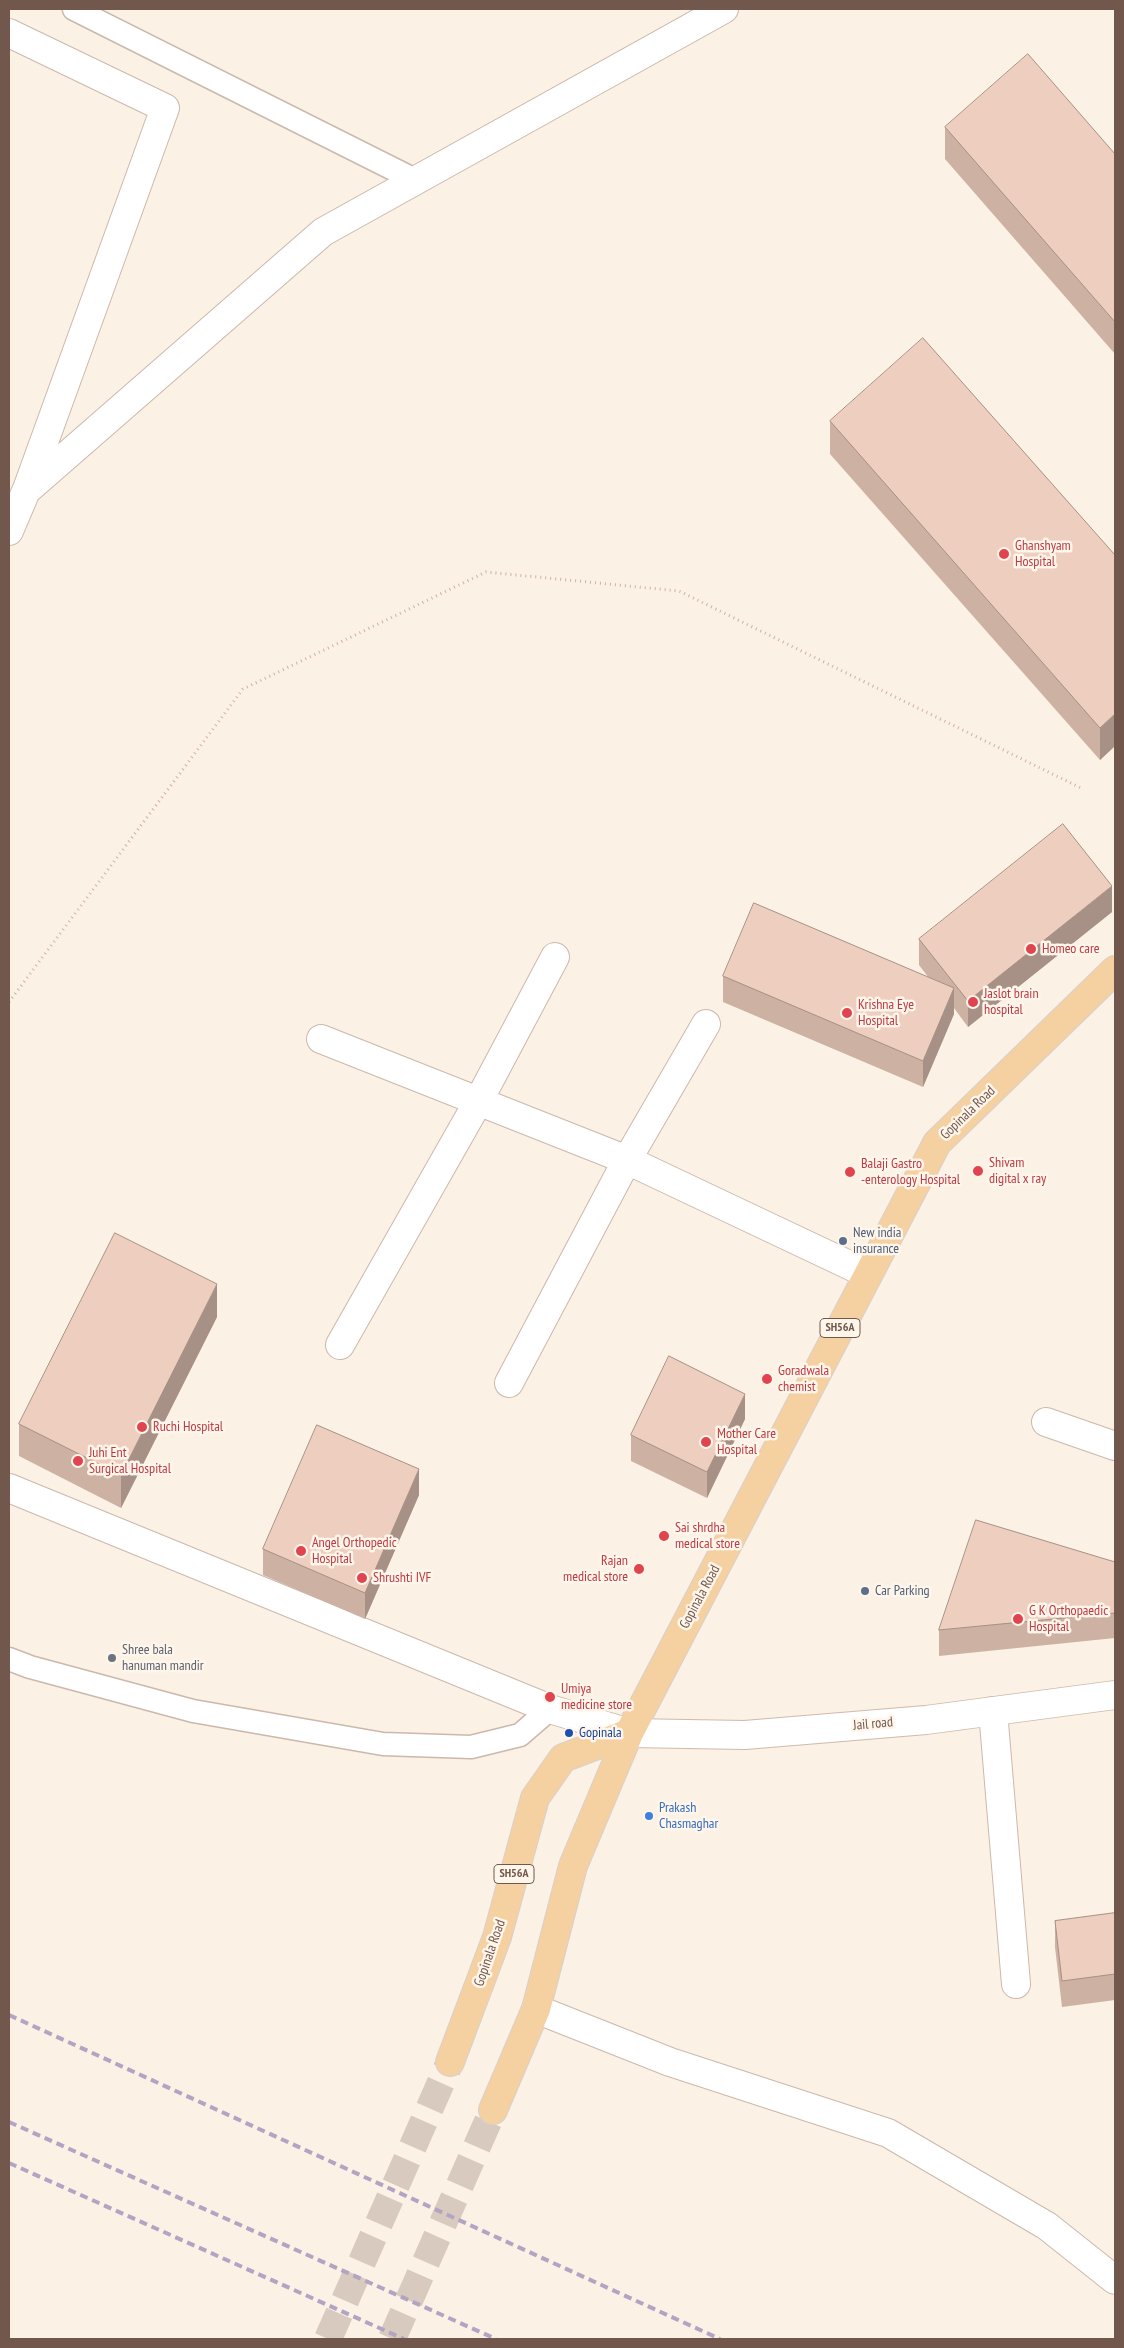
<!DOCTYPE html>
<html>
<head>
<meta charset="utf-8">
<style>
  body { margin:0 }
  #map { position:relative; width:1124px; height:2348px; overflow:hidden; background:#fbf1e5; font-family:"PT Sans Narrow",sans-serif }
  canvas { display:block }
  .frame { position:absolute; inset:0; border:10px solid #72574c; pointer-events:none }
</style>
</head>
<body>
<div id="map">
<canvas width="1124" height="2348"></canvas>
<div class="frame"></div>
</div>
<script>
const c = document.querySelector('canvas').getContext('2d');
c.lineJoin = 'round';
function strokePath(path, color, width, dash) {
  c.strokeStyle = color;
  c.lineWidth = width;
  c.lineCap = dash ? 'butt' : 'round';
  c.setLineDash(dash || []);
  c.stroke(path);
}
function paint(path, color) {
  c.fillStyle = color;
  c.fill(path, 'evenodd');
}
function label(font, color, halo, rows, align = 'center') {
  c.font = font + ' "PT Sans Narrow",sans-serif';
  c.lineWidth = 5;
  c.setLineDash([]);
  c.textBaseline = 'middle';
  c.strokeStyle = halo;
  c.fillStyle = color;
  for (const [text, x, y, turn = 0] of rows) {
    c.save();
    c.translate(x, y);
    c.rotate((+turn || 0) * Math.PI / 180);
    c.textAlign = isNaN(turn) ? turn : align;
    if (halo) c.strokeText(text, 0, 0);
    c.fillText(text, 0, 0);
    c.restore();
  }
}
strokePath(new Path2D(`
  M328,2339L450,2062
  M392,2339L493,2110`), '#d9cabf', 28, [28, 14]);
const lane = new Path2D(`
  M74,9L415,180
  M9,1659L30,1667L193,1711L383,1744L471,1747L520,1735L550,1709`);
const street = new Path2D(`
  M9,33L165,108L27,489
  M9,531L26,491L323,232L724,9
  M321,1039L627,1160L868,1274
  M340,1345L478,1102L555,957
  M509,1383L627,1160L706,1024
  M1046,1422L1115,1446
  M9,1488L550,1709L629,1733
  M993,1711L1016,1984
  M536,2009L670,2062L888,2133L1047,2226L1115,2280`);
const secondary = new Path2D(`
  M629,1733L745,1735L926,1720L1115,1695`);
const primary = new Path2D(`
  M450,2062L497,1937L535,1798L563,1758L629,1733
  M493,2110L536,2009L573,1866L629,1733L937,1143L1115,970`);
strokePath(lane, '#ccb8ac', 25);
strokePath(street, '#ccb8ac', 30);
strokePath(secondary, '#d0baad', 30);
strokePath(primary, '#d8d0cd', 30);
strokePath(new Path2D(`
  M9,1002L243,689L486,572L679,591L1081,788`), '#d3b1a2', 3, [1, 4]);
strokePath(lane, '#fff', 22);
strokePath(street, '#fff', 28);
strokePath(secondary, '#fff', 28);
strokePath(primary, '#f5d0a1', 28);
strokePath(new Path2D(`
  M9,2015L720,2339
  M9,2122L496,2339
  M9,2163L404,2339`), '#b3a4c3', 4, [8, 5]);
paint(new Path2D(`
  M945,127L1115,154V354L945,159Z
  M830,421L1115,555V746L1100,760L830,454Z
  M1112,912L968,1027L954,1008V1014L923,1087L723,1002V976L929,978L919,965V939Z
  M217,1317L121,1508L19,1456V1424Z
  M745,1419L707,1498L631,1461V1435Z
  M419,1495L365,1619L263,1575V1549Z
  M1115,1562V1638L939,1656V1630Z
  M1115,1913V2000L1062,2007L1055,1947V1921Z`), '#cdb1a3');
paint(new Path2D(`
  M1115,714V746L1100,760V728Z
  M1112,886V912L968,1027V1001Z
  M954,988V1014L923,1087V1061Z
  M217,1284V1317L121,1508V1475Z
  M745,1394V1419L707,1498V1472Z
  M419,1469V1495L365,1619V1593Z`), '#a79085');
const building = new Path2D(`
  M1028,54L1115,154V322L945,127Z
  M923,338L1115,555V714L1100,728L830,421Z
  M1063,824L1112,886L968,1001L919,939Z
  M754,903L954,988L923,1061L723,976Z
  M115,1233L217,1284L121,1475L19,1424Z
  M669,1356L745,1394L707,1472L631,1435Z
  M317,1425L419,1469L365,1593L263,1549Z
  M976,1520L1115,1562V1613L939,1630Z
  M1115,1913V1974L1062,1981L1055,1921Z`);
paint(building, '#eecebe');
strokePath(building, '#a79085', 1);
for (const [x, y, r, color] of [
  [1004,554,6,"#e0444e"],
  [1031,949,6,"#e0444e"],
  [973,1002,6,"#e0444e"],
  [847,1013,6,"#e0444e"],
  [978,1171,6,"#e0444e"],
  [850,1172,6,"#e0444e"],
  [843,1241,5,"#5c6f8a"],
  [767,1379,6,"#e0444e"],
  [142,1427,6,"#e0444e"],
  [706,1442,6,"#e0444e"],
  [78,1461,6,"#e0444e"],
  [664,1536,6,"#e0444e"],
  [301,1551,6,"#e0444e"],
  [639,1569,6,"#e0444e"],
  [362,1578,6,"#e0444e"],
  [865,1591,5,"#5c6f8a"],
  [1018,1619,6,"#e0444e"],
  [112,1658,5,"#6b7280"],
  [550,1697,6,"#e0444e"],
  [569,1733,5,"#1a4fb4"],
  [649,1816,5,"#3f7fe0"]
]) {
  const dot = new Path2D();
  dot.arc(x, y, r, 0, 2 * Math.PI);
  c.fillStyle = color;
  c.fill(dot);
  strokePath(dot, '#fef5eb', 2);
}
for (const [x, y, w] of [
  [840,1328,40],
  [514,1874,40]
]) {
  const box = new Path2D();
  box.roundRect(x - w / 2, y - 9.5, w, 19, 4);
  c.fillStyle = '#fef5eb';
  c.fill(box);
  strokePath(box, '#72574c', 1);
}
label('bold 12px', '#72574c', null, [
  ["SH56A",840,1328],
  ["SH56A",514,1874]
]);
label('14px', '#be3a42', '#fef5eb', [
  ["Ghanshyam",1015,546],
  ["Hospital",1015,562],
  ["Homeo care",1042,949],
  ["Jaslot brain",984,994],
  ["hospital",984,1010],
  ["Krishna Eye",858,1005],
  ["Hospital",858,1021],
  ["Shivam",989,1163],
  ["digital x ray",989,1179],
  ["Balaji Gastro",861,1164],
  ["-enterology Hospital",861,1180],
  ["Goradwala",778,1371],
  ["chemist",778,1387],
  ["Ruchi Hospital",153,1427],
  ["Mother Care",717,1434],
  ["Hospital",717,1450],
  ["Juhi Ent",89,1453],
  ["Surgical Hospital",89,1469],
  ["Sai shrdha",675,1528],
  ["medical store",675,1544],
  ["Angel Orthopedic",312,1543],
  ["Hospital",312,1559],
  ["Rajan",628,1561,"right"],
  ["medical store",628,1577,"right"],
  ["Shrushti IVF",373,1578],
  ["G K Orthopaedic",1029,1611],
  ["Hospital",1029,1627],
  ["Umiya",561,1689],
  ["medicine store",561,1705]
], 'left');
label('14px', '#72574c', '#fef5eb', [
  ["Gopinala Road",968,1113,-44],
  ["Gopinala Road",700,1597,-62],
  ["Jail road",873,1724,-5],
  ["Gopinala Road",490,1953,-71]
]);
label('14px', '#4e5e75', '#fef5eb', [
  ["New india",853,1233],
  ["insurance",853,1249],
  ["Car Parking",875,1591]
], 'left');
label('14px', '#5b616d', '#fef5eb', [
  ["Shree bala",122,1650],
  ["hanuman mandir",122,1666]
], 'left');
label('14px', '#164399', '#fef5eb', [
  ["Gopinala",579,1733]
], 'left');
label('14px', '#366cbe', '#fef5eb', [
  ["Prakash",659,1808],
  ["Chasmaghar",659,1824]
], 'left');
</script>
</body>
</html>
